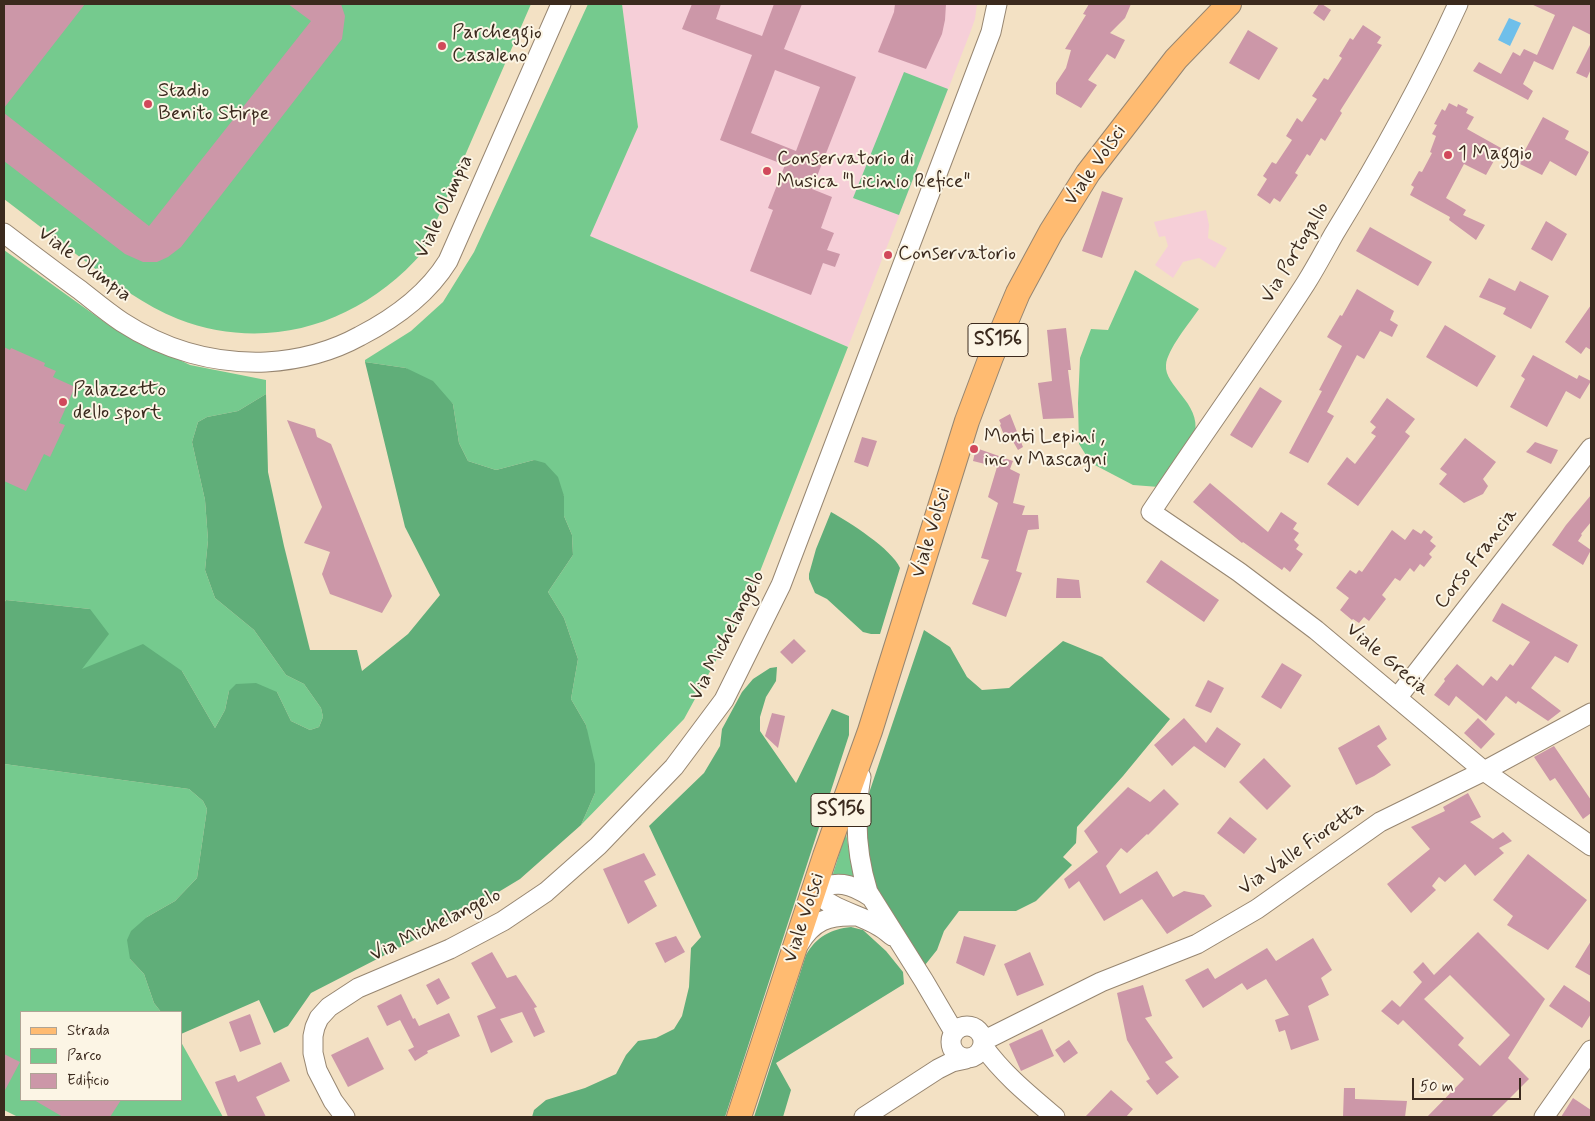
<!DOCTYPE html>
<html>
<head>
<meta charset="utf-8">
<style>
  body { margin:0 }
  #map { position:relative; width:1595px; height:1121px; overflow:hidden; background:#f3e1c4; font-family:Mynerve,sans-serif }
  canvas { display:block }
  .frame { position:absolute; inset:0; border:5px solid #3b2a1e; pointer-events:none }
  .legend { position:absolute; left:20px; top:1011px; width:162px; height:90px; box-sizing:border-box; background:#fcf5e5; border:1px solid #afa495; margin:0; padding:6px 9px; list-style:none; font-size:15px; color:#3b2a1e }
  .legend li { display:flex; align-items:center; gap:10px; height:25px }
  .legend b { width:25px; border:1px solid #afa495 }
  .scale { position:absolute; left:1412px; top:1078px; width:109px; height:22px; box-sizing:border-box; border:2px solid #3b2a1e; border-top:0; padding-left:6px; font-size:15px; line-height:18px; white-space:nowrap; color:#3b2a1e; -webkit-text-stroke:4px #fcf5e5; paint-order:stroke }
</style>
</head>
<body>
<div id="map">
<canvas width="1595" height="1121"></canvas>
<div class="frame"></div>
<ul class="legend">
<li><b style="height:6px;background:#ffbb71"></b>Strada</li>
<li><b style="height:14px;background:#75ca8e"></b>Parco</li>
<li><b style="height:14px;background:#cc97a8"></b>Edificio</li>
</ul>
<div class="scale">50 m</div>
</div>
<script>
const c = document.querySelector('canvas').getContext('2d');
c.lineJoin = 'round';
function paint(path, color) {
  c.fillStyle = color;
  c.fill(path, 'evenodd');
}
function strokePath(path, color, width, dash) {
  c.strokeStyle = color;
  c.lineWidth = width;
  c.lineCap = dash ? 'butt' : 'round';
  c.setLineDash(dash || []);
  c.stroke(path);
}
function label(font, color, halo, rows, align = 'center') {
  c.font = font + ' Mynerve,sans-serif';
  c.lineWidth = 4;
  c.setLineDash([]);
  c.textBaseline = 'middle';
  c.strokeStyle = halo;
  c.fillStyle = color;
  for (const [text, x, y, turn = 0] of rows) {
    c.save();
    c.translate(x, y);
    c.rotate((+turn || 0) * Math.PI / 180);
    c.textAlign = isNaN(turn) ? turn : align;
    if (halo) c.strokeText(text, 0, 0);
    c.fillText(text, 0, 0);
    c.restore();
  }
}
paint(new Path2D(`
  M622,4H977L975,19L970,33L848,347L589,236L638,127Z
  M1206,210L1209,225L1208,238L1227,248L1215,268L1199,258L1183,262L1173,278L1155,265L1168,246L1165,236L1159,237L1154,222Z`), '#f6cfd8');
paint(new Path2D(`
  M4,4H531L423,252C361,323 269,354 178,319C144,305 114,283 85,261C58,240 31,220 4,199Z
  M588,4H622L638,127L590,236L848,347L748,602L684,719L581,825L595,793L586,725L571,699L578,659L564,618L548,592L573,555L572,535L564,516V496L534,460L496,470L468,461L459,443L453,404L406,368L365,362V360L411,331L443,302L474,252Z
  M904,72L948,89L899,215L853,198Z
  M4,250L110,326L190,365L266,380V394L238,411L207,417L198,422L192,442L205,500L208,540L205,570L215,598L254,630L286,675L304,684L321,708L323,717L319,727L310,730L291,721L277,692L229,691L225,710L215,728L182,671L81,670L90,609L6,600L4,603Z
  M1135,270L1199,309C1190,322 1167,350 1166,365C1164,386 1201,403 1195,433C1193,442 1166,477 1159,487L1133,485L1091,463L1079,444L1078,403L1080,358L1091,329L1108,330Z
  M4,764L189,789L203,801L207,809L197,878L175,901L147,917L130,959L144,974L154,1003L161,1012H21V1100H181V1042L223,1117H18L4,1110Z
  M846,833L852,868L858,886L832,877Z`), '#75ca8e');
paint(new Path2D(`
  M365,362L406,368L433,381L453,404L459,443L468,461L496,470L534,460L545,463L558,477L564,496V516L572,535L573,555L548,592L564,618L578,659L571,699L586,725L595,764V793L581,825L520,879L449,922L311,993L288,1026L274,1033L259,1000L181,1034V1012H161L154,1003L144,974L130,959L127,940L131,931L147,917L175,901L197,878L207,809L203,801L189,789L4,764V603L6,600L90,609L109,634L82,669L143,644L182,671L215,728L225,710L229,691L236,684L256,683L277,692L291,721L310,730L319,727L323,717L321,708L304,684L286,675L254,630L215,598L205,570L208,540L205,500L192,442L198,422L207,417L238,411L266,394L268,472L284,546L310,650H357L362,671L408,634L440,595L405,527Z
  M831,512C849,522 892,549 900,568L880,634H871L863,632L827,599L815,593L809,579V574L816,549Z
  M924,630L950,647L967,677L982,690L1009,688L1063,641L1102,657L1170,719L1123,776L1077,827L1076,843L1063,857L1072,865L1036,901L1016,911H959L944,931L937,950L925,965L897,927L876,889L866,862L864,808Z
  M777,667L776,681L766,697L760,717V731L796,783L832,709L849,716V735L725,1117H532L534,1110L546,1100L585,1088L616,1074L626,1055L638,1041L656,1038L674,1029L682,1016L689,987L691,948L701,937L649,826L704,773L720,746L722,729L742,692L753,679L770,668Z
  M851,927L863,930L886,951L903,972L904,984L776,1063L791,1090L783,1117H754L806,955C816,937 831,929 851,927Z`), '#60ae79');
paint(new Path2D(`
  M1509,18L1521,23L1510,46L1498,40Z`), '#6fbfea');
paint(new Path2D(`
  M4,4H85L4,108Z
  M288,4H341L345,16L342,39L181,247L168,257L157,262H143L125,254L4,161V113L149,226L311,21Z
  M692,4H721L716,19L762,36L774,4H802L784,49L856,77L812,189L832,197L821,228L834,233L827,250L840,254L835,267L823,263L811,295L750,271L773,210L768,208L785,165L720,140L752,55L682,29ZM775,70L820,87L796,151L751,133Z
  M895,4H946L945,20L942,34L926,69L878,52L894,12Z
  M1089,4H1131L1125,18L1110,33L1125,40L1115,59L1107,54L1088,80L1097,85L1081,108L1056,94V83L1066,68L1071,50L1065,49L1086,15L1083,14Z
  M1319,4H1322L1331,10L1324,21L1313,13Z
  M1531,4H1591V35L1573,26L1553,70L1534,61L1523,84L1533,91L1528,100L1473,71L1479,62L1501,74L1513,52L1520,56L1524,49L1537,55L1555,15Z
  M1363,25L1381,37L1377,43L1382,45L1340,111L1342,113L1325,141L1321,138L1310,156L1307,154L1295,173L1298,175L1280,202L1274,198L1270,204L1257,195L1267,179L1263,176L1272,162L1276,164L1292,140L1286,136L1297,118L1302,122L1317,99L1312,96L1324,78L1328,80L1342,58L1339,56L1350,38L1353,40Z
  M1248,30L1278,48L1259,80L1229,63Z
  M1591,43V69L1587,78L1576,73Z
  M1449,103L1457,107L1458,104L1468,109L1466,113L1474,117L1467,129L1501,148L1486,175L1464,164L1446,198L1466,210L1463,215L1485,225L1476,240L1449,220L1450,217L1410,195L1414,187L1411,185L1419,171L1422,172L1432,153L1430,152L1436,136L1432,134L1437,125L1434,124L1442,109L1445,111Z
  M1543,117L1569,131L1565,139L1589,152L1576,176L1550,161L1542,175L1518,163Z
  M1102,191L1123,198L1102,258L1082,251Z
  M1546,221L1567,234L1552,261L1531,249Z
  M1370,227L1432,262L1418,286L1356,251Z
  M1489,278L1515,291L1520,281L1549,296L1531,329L1503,314L1506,308L1479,297Z
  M1357,289L1394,311L1390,320L1398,325L1392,337L1380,331L1364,359L1357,355L1327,412L1334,416L1308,463L1289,453L1322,391L1319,390L1342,346L1327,337L1340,315L1342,316Z
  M1591,305V350L1586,347L1581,354L1565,342Z
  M1445,325L1496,356L1477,387L1426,357Z
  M1066,328L1071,370H1068L1074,418L1043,419L1038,383L1052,381L1047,330Z
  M4,347L10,350L11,348L45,363L44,366L56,371L53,377L75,387L59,423L65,425L50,457L44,454L26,491L4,481Z
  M1533,355L1577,379L1579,375L1591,381L1580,399L1566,391L1547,427L1510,407L1525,379L1521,376Z
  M1260,387L1282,401L1252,448L1230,435Z
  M1387,398L1415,419L1405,432L1410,436L1358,506L1327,484L1347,457L1355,464L1376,436L1371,433L1376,427L1370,422Z
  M1010,414L1023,447L1018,450L1011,438L1006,440L1000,425L1001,424L999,420Z
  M287,420L315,429L317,437L331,444L392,596L382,613L330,594L322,574L330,552L304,543L322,507Z
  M862,437L877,441L868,467L854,462Z
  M1465,438L1496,462L1483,479L1488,486L1483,494L1464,503L1439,484L1447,474L1440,469Z
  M1535,442L1558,450L1551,464L1526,452Z
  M976,448L1013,461L1010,469L1020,474L1013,503L1025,506L1022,515H1038L1039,529L1028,530L1016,571L1022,573L1006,617L972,604L989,560L981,558L998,503L988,497L997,467L973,461Z
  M1210,483L1268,532L1281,512L1297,523L1293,529L1299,533L1294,540L1299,545L1296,549L1303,554L1290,572L1284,567L1282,570L1243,542L1242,543L1193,502Z
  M1591,495V522L1581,534L1582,535L1578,541L1591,550L1583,565L1552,545L1566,525Z
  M1413,529L1421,534L1424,530L1433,537L1430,541L1436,546L1429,554L1432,557L1424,567L1420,564L1414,572L1410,568L1400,581L1395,578L1382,595L1386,599L1369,621L1364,617L1359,623L1353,619L1352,620L1340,610L1349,598L1336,588L1350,570L1356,574L1359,570L1362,572L1392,530L1405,540Z
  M1161,560L1219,600L1204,622L1146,582Z
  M1057,578L1079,580L1081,598H1056Z
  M1502,603L1578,645L1568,663L1555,656L1531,688L1561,711L1548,721L1518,701L1516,704L1506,696L1486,721L1456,696L1449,706L1434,695L1445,681L1444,679L1457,664L1483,686L1491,676L1497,681L1510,664L1513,666L1530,642L1492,621Z
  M794,639L806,651L792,664L780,652Z
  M1282,663L1302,675L1281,709L1261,697Z
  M1208,680L1224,688L1211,713L1195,706Z
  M772,713L785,716L778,748L765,736Z
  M1184,718L1206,743L1217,727L1241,744L1225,768L1194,746L1172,766L1154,745Z
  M1478,718L1495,734L1481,749L1464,733Z
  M1379,725L1387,739L1377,746L1391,765L1374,776L1356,785L1338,748Z
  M1554,746L1591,800V813L1583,819L1555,778L1550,781L1534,757Z
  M1264,758L1291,786L1267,810L1239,782Z
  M1128,787L1150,802L1164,789L1179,804L1148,835L1147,834L1127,853L1121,848L1106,866L1120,894L1157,871L1173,897L1184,891L1204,895L1212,906L1167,934L1142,899L1104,921L1079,881L1069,889L1064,879L1098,852L1084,831Z
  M1468,793L1481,817L1470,822L1493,839L1503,832L1512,841L1499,848L1504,853L1475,876L1465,864L1445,882L1439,877L1432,886L1436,890L1411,913L1387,884L1430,849L1411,827L1445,811L1443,807Z
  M1230,817L1257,839L1244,854L1217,833Z
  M644,853L656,875L644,881L657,906L628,924L603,869Z
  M1528,854L1587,900L1548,950L1507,925L1513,916L1493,900Z
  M1478,932L1545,999L1508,1058L1529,1079L1491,1117H1427L1464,1079L1403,1020L1398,1025L1381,1011L1392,1000L1400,1007L1422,982L1413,972L1423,962L1434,975ZM1450,975L1510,1035L1480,1066L1458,1045L1464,1038L1424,999Z
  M676,936L685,952L665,963L655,943Z
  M964,936L996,945L984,976L956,963Z
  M1313,938L1332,970L1321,978L1329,995L1308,1006L1319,1040L1291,1050L1285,1030L1279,1032L1275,1020L1289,1015L1266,979L1247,990L1242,983L1203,1008L1185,980L1208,968L1215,979L1267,948L1276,961Z
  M1591,941V976L1575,967Z
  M492,952L507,978L516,975L537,1007L534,1008L545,1032L534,1037L522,1012L500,1019L513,1042L491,1053L477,1016L496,1008L471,963Z
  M1030,952L1044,985L1017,996L1004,964Z
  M439,978L450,998L437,1005L426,985Z
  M1143,985L1152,1016L1145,1018L1173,1058L1165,1062L1179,1077L1157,1095L1146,1081L1150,1079L1127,1040L1117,993Z
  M1564,985L1591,1003V1014L1582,1028L1549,1006Z
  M401,994L413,1019L415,1018L419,1026L449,1013L460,1036L427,1051L428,1053L415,1061L408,1050L414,1047L400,1020L387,1026L377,1006Z
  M250,1014L261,1044L240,1052L229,1022Z
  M1042,1029L1054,1056L1021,1071L1009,1044Z
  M368,1037L384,1069L348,1087L331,1055Z
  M1069,1040L1078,1053L1064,1063L1055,1050Z
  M4,1054L20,1062L4,1092Z
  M281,1062L290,1081L256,1097L266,1117H228L215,1082L235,1075L238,1082Z
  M1344,1088H1355V1099L1407,1101L1405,1117H1343Z
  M1111,1090L1133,1109L1126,1117H1085Z
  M1573,1098L1591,1110V1117H1561Z
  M34,1100H121L110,1117H63Z`), '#cc97a8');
const minor = new Path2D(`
  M1458,4C1422,83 1380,159 1334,234C1325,250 1316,267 1306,283C1256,361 1202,435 1151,512L1239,572L1316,630L1484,771L1591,846
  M4,233C29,252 54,271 80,290C94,301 107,312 122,322C165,350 215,364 266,362C299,360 331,352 360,336C395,318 427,295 448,261L561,4
  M1397,698L1591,448
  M861,777C854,816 856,854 868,892L924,981L954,1032
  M871,897C850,883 837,880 814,890C834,914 869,914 892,936
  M799,944C813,921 828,915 855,916
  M951 1042a16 16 0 1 1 32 0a16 16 0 1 1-32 0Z
  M983,1041L1101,982L1197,944L1257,909L1380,822L1484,771L1591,713
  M983,1046C1003,1074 1029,1095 1055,1117
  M345,1117L333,1101L317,1070L313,1053V1036L315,1027L319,1018L329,1007L358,988L450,949L503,921L546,892L598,846L674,767L724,700L781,585L991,32L997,4
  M864,1117L938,1069L952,1062L966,1059
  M1544,1117L1591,1050`);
const major = new Path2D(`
  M739,1117L825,856L870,731L967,421L991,357L1018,293L1051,232L1088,173L1176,59L1229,4`);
strokePath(minor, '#978671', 21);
strokePath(major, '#978671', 26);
strokePath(minor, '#fff', 19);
strokePath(major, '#ffbb71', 24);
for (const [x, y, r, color] of [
  [442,46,5,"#d1495b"],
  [148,104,5,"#d1495b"],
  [1448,155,5,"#d1495b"],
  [767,171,5,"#d1495b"],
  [888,255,5,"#d1495b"],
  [63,402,5,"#d1495b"],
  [974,449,5,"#d1495b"]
]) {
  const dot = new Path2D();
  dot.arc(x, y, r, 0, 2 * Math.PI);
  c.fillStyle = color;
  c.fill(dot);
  strokePath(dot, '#fcf5e5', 2);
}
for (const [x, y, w] of [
  [998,340,60],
  [841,810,60]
]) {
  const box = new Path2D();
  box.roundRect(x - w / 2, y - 16.5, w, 33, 4);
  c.fillStyle = '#fcf5e5';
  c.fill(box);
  strokePath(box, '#3b2a1e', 1);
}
label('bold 19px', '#3b2a1e', null, [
  ["SS156",998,340],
  ["SS156",841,810]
]);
label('20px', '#3b2a1e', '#fcf5e5', [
  ["Parcheggio",452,34],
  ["Casaleno",452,57],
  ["Stadio",158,92],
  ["Benito Stirpe",158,115],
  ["1 Maggio",1458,155],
  ["Conservatorio di",777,160],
  ["Musica \"Licinio Refice\"",777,183],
  ["Conservatorio",898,255],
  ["Palazzetto",73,391],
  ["dello sport",73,414],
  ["Monti Lepini ,",984,438],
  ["inc v Mascagni",984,461]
], 'left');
label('20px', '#3b2a1e', '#fcf5e5', [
  ["Viale Volsci",1096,166,-55],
  ["Viale Olimpia",445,207,-65],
  ["Via Portogallo",1296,253,-59],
  ["Viale Olimpia",84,265,37],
  ["Viale Volsci",932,533,-73],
  ["Corso Francia",1477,559,-52],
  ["Via Michelangelo",728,636,-63],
  ["Viale Grecia",1387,660,40],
  ["Via Valle Fioretta",1302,849,-35],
  ["Viale Volsci",805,918,-72],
  ["Via Michelangelo",436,926,-26]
]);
</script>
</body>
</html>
